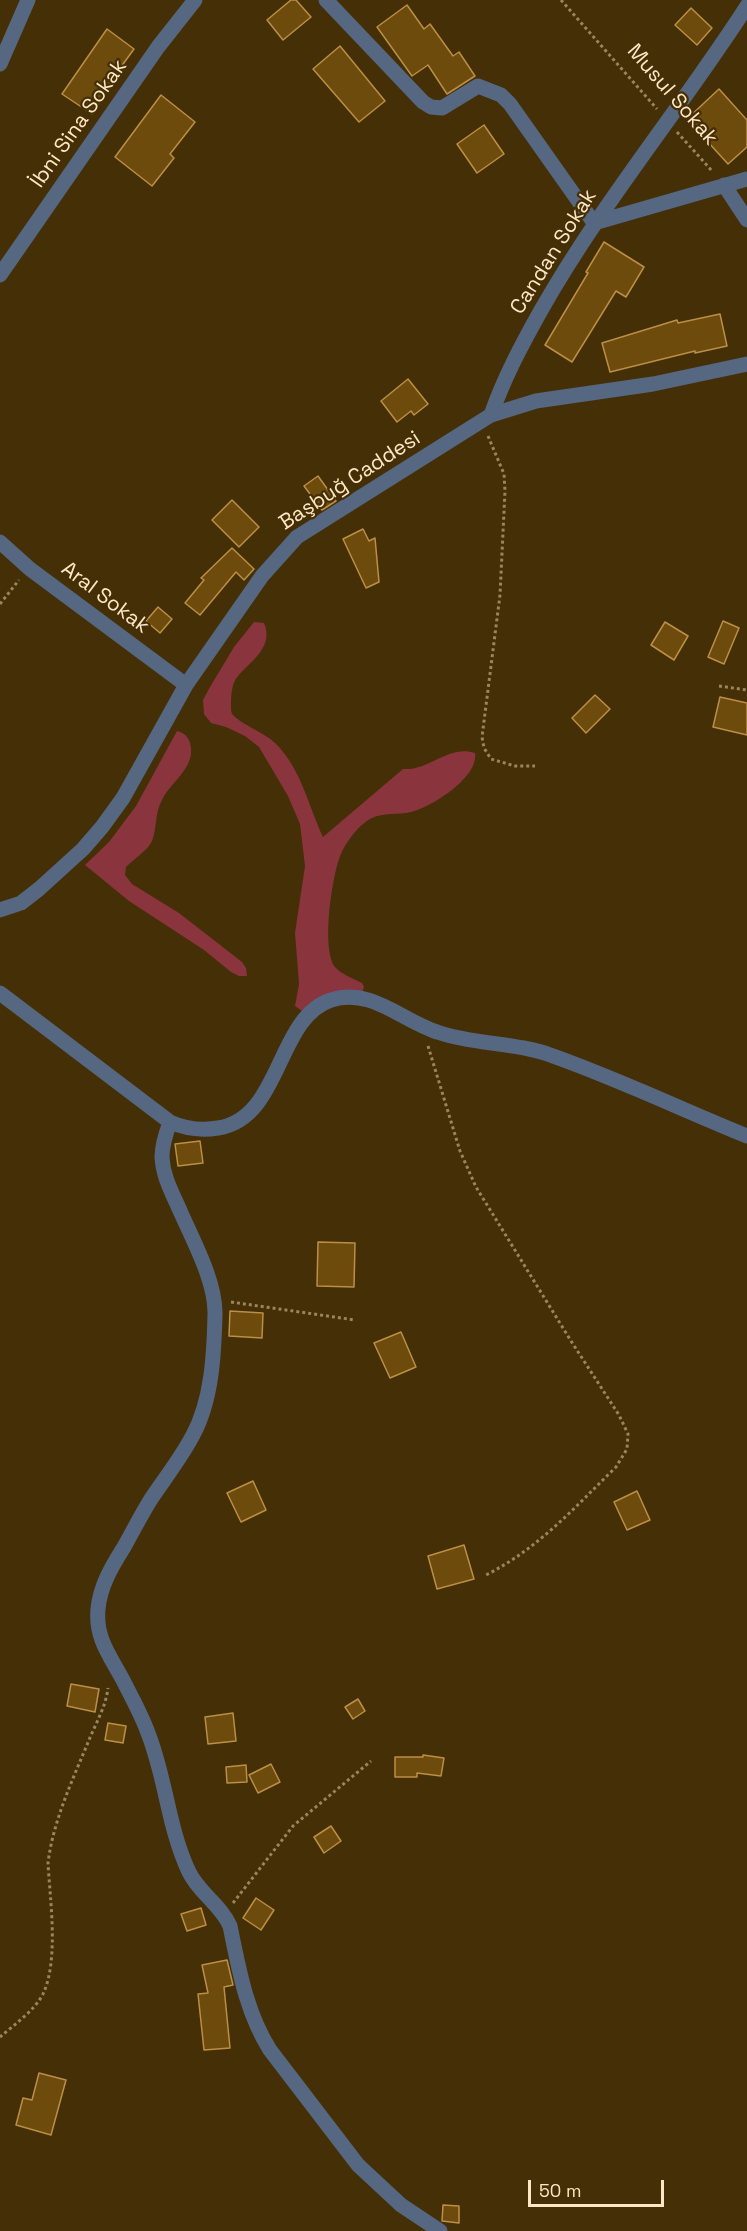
<!DOCTYPE html>
<html>
<head>
<meta charset="utf-8">
<style>
  body { margin:0 }
  #map { position:relative; width:747px; height:2231px; overflow:hidden; background:#452f06; font-family:"Space Grotesk",sans-serif }
  canvas { display:block }
  .scale { position:absolute; left:528px; top:2180px; width:136px; height:27px; box-sizing:border-box; border:3px solid #fee6c4; border-top:0; padding-left:8px; font-size:18px; line-height:21px; white-space:nowrap; color:#fee6c4; -webkit-text-stroke:4px #452f06; paint-order:stroke }
</style>
</head>
<body>
<div id="map">
<canvas width="747" height="2231"></canvas>
<div class="scale">50 m</div>
</div>
<script>
const c = document.querySelector('canvas').getContext('2d');
c.lineJoin = 'round';
function paint(path, color) {
  c.fillStyle = color;
  c.fill(path, 'evenodd');
}
function strokePath(path, color, width, dash) {
  c.strokeStyle = color;
  c.lineWidth = width;
  c.lineCap = dash ? 'butt' : 'round';
  c.setLineDash(dash || []);
  c.stroke(path);
}
function label(font, color, halo, rows, align = 'center') {
  c.font = font + ' "Space Grotesk",sans-serif';
  c.lineWidth = 4.5;
  c.setLineDash([]);
  c.textBaseline = 'middle';
  c.strokeStyle = halo;
  c.fillStyle = color;
  for (const [text, x, y, turn = 0] of rows) {
    c.save();
    c.translate(x, y);
    c.rotate((+turn || 0) * Math.PI / 180);
    c.textAlign = isNaN(turn) ? turn : align;
    if (halo) c.strokeText(text, 0, 0);
    c.fillText(text, 0, 0);
    c.restore();
  }
}
paint(new Path2D(`
  M254,622L264,623C274,647 252,660 238,676C231,684 231,697 231,707C231,709 231,713 233,715C242,725 264,732 275,743C301,768 308,805 323,837L403,769C429,771 449,744 475,753C479,777 432,807 411,812C399,815 382,812 370,819C359,825 346,842 341,854C332,874 321,949 335,967C341,974 354,979 362,983L364,987L362,993L329,995L302,1011L295,1006L299,984L295,933L305,866L300,824L288,796L259,747L245,736L226,727L211,723L204,714L203,700L210,687L234,647Z
  M177,731C184,733 188,736 190,743C197,767 171,781 162,800C155,812 157,827 152,841C148,850 133,860 126,867L125,875L132,884L179,913L242,962L246,968L247,976H239L231,972L204,950L129,901L85,865L109,842L136,806Z`), '#8a343d');
const building = new Path2D(`
  M291,0H296L311,17L283,40L267,20Z
  M407,5L424,29L430,24L453,56L459,52L475,76L447,94L428,65L412,76L377,27Z
  M691,8L712,28L697,45L675,25Z
  M107,29L134,49L110,82L112,84L92,114L62,94Z
  M340,46L385,101L359,122L313,69Z
  M719,89L747,120V147L728,164L687,119Z
  M161,95L195,122L170,154L174,158L152,186L115,157Z
  M484,125L504,154L477,173L457,144Z
  M604,242L644,267L626,297L616,291L572,362L545,345L588,273L586,272Z
  M720,314L727,346L695,353V351L610,372L602,343L677,320L678,323Z
  M408,379L428,404L414,415L411,411L397,422L381,401Z
  M318,476L336,501L322,510L304,486Z
  M232,500L259,527L239,547L212,520Z
  M363,529L369,541L375,538L379,582L366,588L343,539Z
  M232,548L254,569L244,580L236,572L200,615L185,603L204,580L201,578Z
  M158,607L172,619L160,633L146,621Z
  M723,621L739,628L724,664L708,657Z
  M665,622L688,636L674,660L651,645Z
  M595,695L610,709L586,733L572,718Z
  M720,697L747,703V735L713,727Z
  M200,1141L203,1163L178,1166L175,1144Z
  M318,1242L355,1243L354,1287L317,1286Z
  M230,1311L263,1313L262,1338L229,1336Z
  M401,1332L416,1367L390,1378L374,1343Z
  M253,1481L266,1510L241,1522L227,1493Z
  M637,1491L650,1520L627,1530L614,1502Z
  M464,1545L474,1579L437,1589L428,1556Z
  M71,1684L99,1689L95,1712L67,1706Z
  M358,1699L365,1711L353,1719L345,1707Z
  M233,1713L236,1741L208,1744L205,1717Z
  M108,1723L126,1726L123,1743L105,1740Z
  M423,1755L444,1758L441,1776L417,1773V1777H395V1757H423Z
  M271,1764L280,1782L258,1793L249,1775Z
  M246,1765L247,1782L227,1783L226,1767Z
  M331,1826L341,1841L324,1853L314,1837Z
  M256,1898L274,1910L261,1930L243,1918Z
  M201,1908L206,1925L187,1931L181,1914Z
  M227,1960L233,1985L224,1987L230,2048L204,2050L198,1994L208,1993L202,1965Z
  M39,2073L66,2080L51,2135L16,2125L23,2098L32,2100Z
  M443,2205L459,2206V2223L442,2221Z`);
paint(building, '#6d4b0c');
strokePath(building, '#bb8f47', 1.5);
strokePath(new Path2D(`
  M561,0L657,109
  M677,132L713,172
  M488,436L504,474L505,491L500,595L482,737L484,748L491,759L515,766H535
  M0,604L19,580
  M719,686L747,690
  M428,1046L460,1151L476,1187L571,1341L619,1415L628,1434L627,1449L616,1467C574,1508 539,1548 486,1575
  M231,1302L355,1320
  M233,1903L293,1826L371,1761
  M0,2037C14,2025 35,2010 43,1994C59,1960 50,1900 48,1863C53,1821 73,1779 89,1740C96,1723 106,1706 108,1688`), '#9b845e', 3, [3, 3]);
strokePath(new Path2D(`
  M326,0L423,102L431,107L442,108L478,86L501,95L510,104L594,223L747,179
  M0,64L28,0
  M724,185L747,220
  M0,275L158,47L195,0
  M491,415C504,378 521,346 540,312C601,204 680,110 747,6
  M0,542L30,569L186,685
  M0,910L21,903L39,889L83,849L102,827L123,798L186,685L262,576L297,537L491,415L536,401L653,384L747,364
  M0,993L170,1122C186,1129 200,1131 218,1128C282,1118 276,1018 331,1000C371,987 402,1021 437,1032C475,1045 516,1042 553,1056C618,1079 683,1110 747,1136
  M170,1122C166,1133 162,1145 162,1157C163,1178 173,1194 181,1213C194,1242 216,1283 215,1315C214,1354 212,1400 193,1435C181,1458 165,1478 151,1499C141,1515 133,1531 124,1547C112,1566 100,1586 98,1609C95,1640 112,1658 125,1684C133,1700 142,1716 148,1733C166,1778 168,1828 189,1872C199,1893 221,1905 230,1926C239,1969 246,2012 270,2050L358,2165L401,2205L440,2231`), '#556781', 15);
label('21px', '#fee6c4', '#452f06', [
  ["Musul Sokak",672,95,49],
  ["İbni Sina Sokak",79,124,-55],
  ["Candan Sokak",554,252,-58],
  ["Başbuğ Caddesi",350,481,-33],
  ["Aral Sokak",105,598,37]
]);
</script>
</body>
</html>
